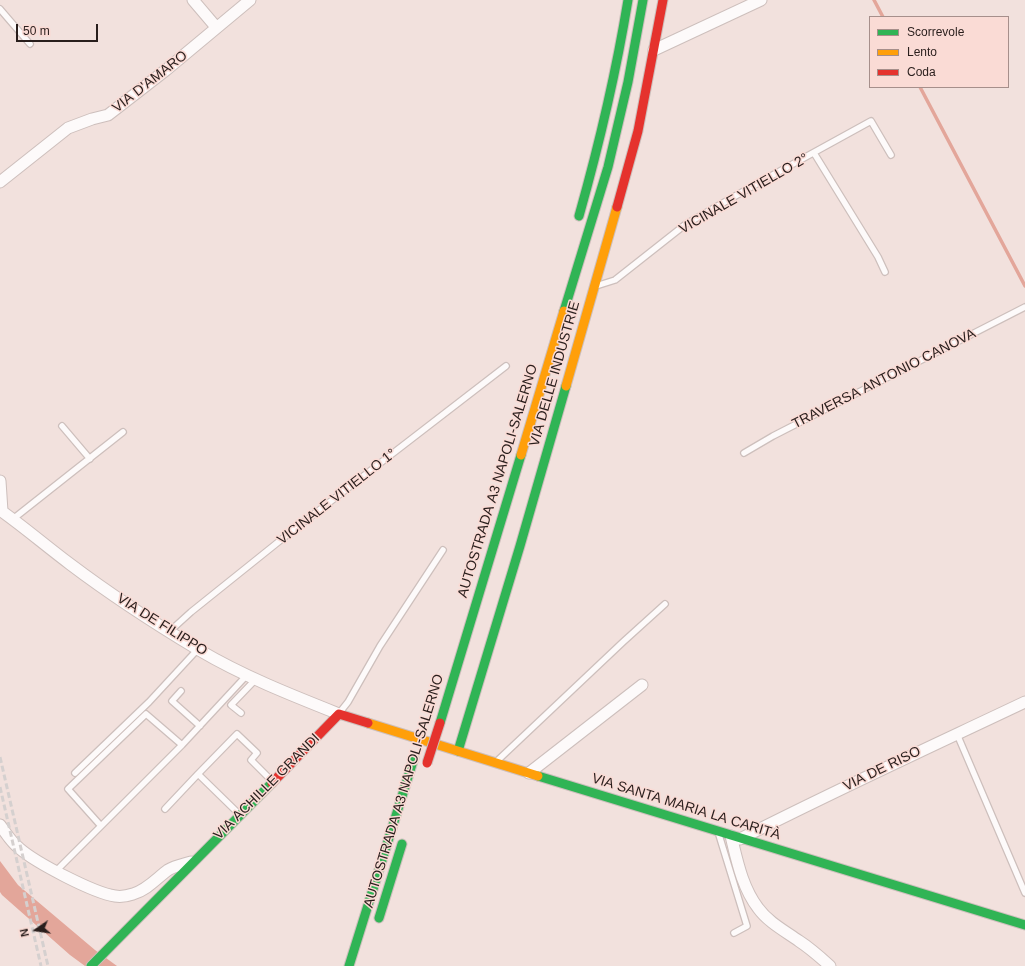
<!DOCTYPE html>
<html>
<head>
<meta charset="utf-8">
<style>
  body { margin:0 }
  #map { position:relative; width:1025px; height:966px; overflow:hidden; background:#f2e1dd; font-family:Helvetica,sans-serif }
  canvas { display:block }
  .legend { position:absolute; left:869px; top:16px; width:140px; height:72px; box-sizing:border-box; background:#fadbd5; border:1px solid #a68f8b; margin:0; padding:5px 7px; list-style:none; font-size:12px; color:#291e1c }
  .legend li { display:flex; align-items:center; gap:8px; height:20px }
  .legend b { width:20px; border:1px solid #a68f8b }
  .north { position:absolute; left:16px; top:910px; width:40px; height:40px; -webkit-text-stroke:3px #fadbd5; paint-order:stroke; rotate:257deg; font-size:11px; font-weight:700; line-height:16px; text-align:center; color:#291e1c }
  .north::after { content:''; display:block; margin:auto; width:14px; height:18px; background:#291e1c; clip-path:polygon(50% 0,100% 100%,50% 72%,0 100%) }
  .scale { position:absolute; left:16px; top:24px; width:82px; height:18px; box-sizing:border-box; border:2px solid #291e1c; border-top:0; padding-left:5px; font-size:12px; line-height:14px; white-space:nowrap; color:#291e1c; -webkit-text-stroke:3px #fadbd5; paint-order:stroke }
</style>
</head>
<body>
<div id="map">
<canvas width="1025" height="966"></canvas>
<ul class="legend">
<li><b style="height:5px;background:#30b455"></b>Scorrevole</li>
<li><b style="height:5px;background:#ff9f0a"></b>Lento</li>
<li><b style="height:5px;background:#e5322d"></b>Coda</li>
</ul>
<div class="north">N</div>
<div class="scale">50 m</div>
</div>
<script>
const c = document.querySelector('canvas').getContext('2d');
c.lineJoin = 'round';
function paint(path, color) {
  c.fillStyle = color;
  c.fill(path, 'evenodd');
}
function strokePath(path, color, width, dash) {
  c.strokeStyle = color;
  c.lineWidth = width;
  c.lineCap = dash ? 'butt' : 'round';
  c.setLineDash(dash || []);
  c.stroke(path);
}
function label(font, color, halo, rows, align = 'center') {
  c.font = font + ' Helvetica,sans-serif';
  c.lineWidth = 3;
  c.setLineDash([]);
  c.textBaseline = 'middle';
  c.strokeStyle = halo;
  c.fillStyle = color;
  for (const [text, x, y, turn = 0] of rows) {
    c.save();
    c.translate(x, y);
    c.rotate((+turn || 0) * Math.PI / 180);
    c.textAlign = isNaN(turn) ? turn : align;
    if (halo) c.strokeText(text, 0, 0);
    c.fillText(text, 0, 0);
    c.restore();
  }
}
paint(new Path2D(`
  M0,861L18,885L95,950L117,966H85L70,955L2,895L0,892Z`), '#e3a69a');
strokePath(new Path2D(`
  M874,0L883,17
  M920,87L1025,286`), '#e3a69a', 3.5);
const lane = new Path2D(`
  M0,9L30,44
  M814,153L878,257L885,272
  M596,286L615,280L686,224L751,187L871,121L891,155
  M62,426L90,459
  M744,453L773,436L1025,307
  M13,519L123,432
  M170,631L191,612L287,535L506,366
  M181,691L172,701L200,726
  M340,712L348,702L380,646L443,550
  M241,713L231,705L256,679
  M957,734L1025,893
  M497,761L623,642L665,604
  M75,773L149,702L198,649
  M198,774L237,734L257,753L251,760L272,781
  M165,809L198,774L238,813
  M101,826L68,789L146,714L182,745
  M719,835L747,926L734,933
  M56,871L182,745L247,675`);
const street = new Path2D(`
  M193,0L216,27
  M654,50L761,0
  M0,182L68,128L92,119L108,115L166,70L250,0
  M0,481L2,511
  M0,510C24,527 46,546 70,564C111,595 154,623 199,650C243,676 291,695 339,714
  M529,773L642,685
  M0,825C6,833 11,842 19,848C36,863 94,893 115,896C121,897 127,896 133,894C147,890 157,878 168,870C174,866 184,864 191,862
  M731,836C737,860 742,887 758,908C768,922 785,931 799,941C810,948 820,957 830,966
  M740,839C834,791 930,747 1025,702`);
const fast = new Path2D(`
  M579,216C599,145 616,73 628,0
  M564,311L608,167L628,82L643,0
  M440,723L521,455
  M458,751L520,546L566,386
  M538,776L1025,925
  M379,918L402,844
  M91,966L272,783
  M349,966L414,758`);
const slow = new Path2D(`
  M566,386L617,207
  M521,455L564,311
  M368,723L538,776`);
const jam = new Path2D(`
  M617,207L638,131L663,0
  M272,783L339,714L368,723`);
strokePath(lane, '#cdbfbc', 8);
strokePath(street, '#cdbfbc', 13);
strokePath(fast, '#cdbfbc', 11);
strokePath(slow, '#cdbfbc', 11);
strokePath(jam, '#cdbfbc', 11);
strokePath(lane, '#fdfafa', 5.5);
strokePath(street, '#fdfafa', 11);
strokePath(fast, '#30b455', 9);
strokePath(slow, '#ff9f0a', 9);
strokePath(jam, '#e5322d', 9);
strokePath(new Path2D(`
  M0,757L48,966
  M0,787L41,966`), '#d5d0cf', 3, [6, 3]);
const jamBridge = new Path2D(`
  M427,763L440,723`);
strokePath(jamBridge, '#cdbfbc', 11, []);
strokePath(jamBridge, '#e5322d', 9);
label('14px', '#291e1c', '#fadbd5', [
  ["VIA D'AMARO",150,82,-38],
  ["VICINALE VITIELLO 2°",744,194,-30],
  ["VIA DELLE INDUSTRIE",555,374,-74],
  ["TRAVERSA ANTONIO CANOVA",884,379,-27],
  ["AUTOSTRADA A3 NAPOLI-SALERNO",498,481,-73],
  ["VICINALE VITIELLO 1°",337,497,-38],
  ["VIA DE FILIPPO",162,625,32],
  ["VIA DE RISO",882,769,-26],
  ["VIA ACHILLE GRANDI",267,787,-45],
  ["AUTOSTRADA A3 NAPOLI-SALERNO",404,791,-73],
  ["VIA SANTA MARIA LA CARITÀ",686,807,17]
]);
</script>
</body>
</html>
